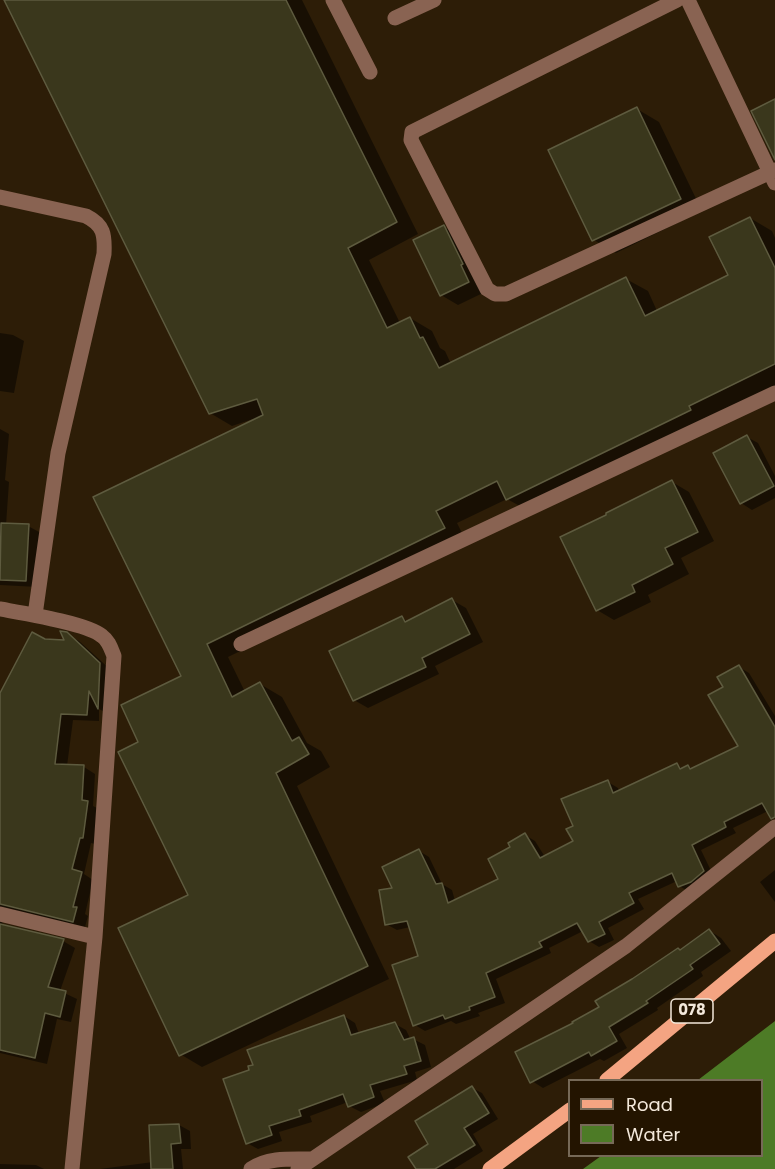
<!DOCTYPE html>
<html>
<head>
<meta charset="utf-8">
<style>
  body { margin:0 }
  #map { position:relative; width:775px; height:1169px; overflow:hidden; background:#2d1d07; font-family:Poppins,sans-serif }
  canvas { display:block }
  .legend { position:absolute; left:568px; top:1079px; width:195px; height:78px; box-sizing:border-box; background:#231400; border:2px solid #766957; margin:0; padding:8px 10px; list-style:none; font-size:18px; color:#f3e8da }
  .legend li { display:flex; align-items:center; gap:12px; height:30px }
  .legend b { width:30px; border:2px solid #766957 }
</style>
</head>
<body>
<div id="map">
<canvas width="775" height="1169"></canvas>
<ul class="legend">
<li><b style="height:8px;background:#f4a482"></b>Road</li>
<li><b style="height:16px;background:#4d7b26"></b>Water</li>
</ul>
</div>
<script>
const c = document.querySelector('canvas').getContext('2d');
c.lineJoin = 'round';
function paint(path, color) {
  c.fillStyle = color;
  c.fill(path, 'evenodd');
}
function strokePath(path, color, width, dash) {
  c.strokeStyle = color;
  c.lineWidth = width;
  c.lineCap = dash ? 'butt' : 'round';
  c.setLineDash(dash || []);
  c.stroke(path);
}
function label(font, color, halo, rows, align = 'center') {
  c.font = font + ' Poppins,sans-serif';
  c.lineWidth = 5;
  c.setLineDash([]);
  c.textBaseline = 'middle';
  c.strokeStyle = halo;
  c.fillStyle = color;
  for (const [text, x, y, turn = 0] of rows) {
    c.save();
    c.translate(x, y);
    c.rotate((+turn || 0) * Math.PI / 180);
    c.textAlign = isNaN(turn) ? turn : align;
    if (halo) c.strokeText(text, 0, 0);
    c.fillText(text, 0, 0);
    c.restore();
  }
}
paint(new Path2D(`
  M775,1021V1169H583L601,1156H762V1080H698Z`), '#4d7b26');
paint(new Path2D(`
  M6,0H302L418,234L369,260L400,323L410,318L432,331L440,348L445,351L451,364L626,279L648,291L657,311L730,276L750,218L772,231L775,238V387L529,511L507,499L457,523L466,541L228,657L245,692L260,684L282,697L307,743L321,751L330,767L297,786L389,979L202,1067L180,1054L190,896L183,677L254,421L253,419L232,426L210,413Z
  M637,109L659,122L702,211L616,253L594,240Z
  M444,227L461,237L485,292L458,305L441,295Z
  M0,333L13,335L24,341L14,393L0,391Z
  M0,429L9,434L5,480L9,482L6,525L28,526L41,533L38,587L0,585Z
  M747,437L758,443L775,476V498L752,510L741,503Z
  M672,482L689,492L714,541L681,558L689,574L648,595L651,602L614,620L597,610Z
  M452,600L466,608L483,642L435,666L439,674L368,708L354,700L402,618L409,622Z
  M66,634L79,641L112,671L109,714L99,709V721L73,720L67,766L84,767L95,774L93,806L99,809L95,844L91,843L84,874L93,880L85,914L88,916L85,927L2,920L3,926L63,941L75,948L60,991L77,999L71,1022L57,1019L47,1064L0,1053V696L45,641L67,642Z
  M739,667L749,673L775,716V817L768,811L733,828L736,833L701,850L714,877L690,892L679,886L677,881L638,899L644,909L608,928L614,940L599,947L589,941L583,931L549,948L551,953L496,979L505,1003L478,1013L480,1016L456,1024L451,1021L425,1031L415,1025L420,957L410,927L397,930L386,924L394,889L419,851L429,857L442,884L452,890L455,901L500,880L512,847L525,835L535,841L545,857L575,842V826L608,782L618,788L620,792L677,765L683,769L688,766L693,769L740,746L725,688Z
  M775,870V902L760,882Z
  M710,931L721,938L731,951L701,972L703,976L657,1008L658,1010L619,1034L627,1048L604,1061L600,1059L543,1088L532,1081L575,1024Z
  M344,1016L355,1023L359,1034L395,1024L406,1030L411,1040L413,1039L425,1045L431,1067L415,1072L417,1080L380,1091L385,1103L361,1112L349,1106L348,1102L310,1116L312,1122L279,1132L282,1141L258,1149L247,1143L251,1071Z
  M472,1088L482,1093L498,1119L473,1134L483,1151L454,1169H418L430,1145Z
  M179,1125L190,1131L191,1149H181L183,1169H100L153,1162Z
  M0,1164L36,1165L44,1169H0Z`), '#0007');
const building = new Path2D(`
  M4,0H286L397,222L348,248L387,328L410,317L420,338L423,337L439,368L626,277L645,316L728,275L709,237L750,217L775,268V364L689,406L691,410L506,500L497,481L436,511L445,528L207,644L232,697L260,682L292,741L299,737L309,754L276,773L368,966L179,1056L118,928L188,895L118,752L138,742L121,705L181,676L93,497L263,415L257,399L209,414Z
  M775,99V160L751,111Z
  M637,107L681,199L592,241L548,150Z
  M444,225L463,264L461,265L469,282L440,296L413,240Z
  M747,435L774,486L740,504L713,453Z
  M672,480L698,532L665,548L673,564L632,585L635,592L596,611L560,537L606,515V513Z
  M1,523L29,524L26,581L0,580Z
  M452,598L470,634L422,658L426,667L353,701L329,651L402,616L405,622Z
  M60,631L67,632L100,663L98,709L89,691L87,715L61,714L55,764L84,765L82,800L88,801L83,838H80L72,869L82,872L73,907H77L73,922L0,904V693L32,632L45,639L64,640Z
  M739,665L775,727V817L771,819L762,803L724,822L726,827L692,845L704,871L691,882L678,887L672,873L629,893L634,903L599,922L605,934L588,942L577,923L539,942L542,947L486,973L495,997L469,1007L470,1010L445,1019L443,1015L413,1026L392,965L418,956L407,921L385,925L379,890L392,888L382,867L419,849L436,884L442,883L448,903L498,879L488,859L510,847L508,843L525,833L540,858L573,841L566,829L573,826L561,799L608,780L613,793L677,763L680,769L688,765L690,769L738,746L708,695L723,687L717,677Z
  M0,924L64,939L48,987L66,991L60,1017L45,1013L35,1058L0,1050Z
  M709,929L720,944L690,965L693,969L646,1001L648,1003L609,1027L617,1041L591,1056L589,1052L530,1083L515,1052L573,1023L572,1022L599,1007L595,1001L632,979L678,948L680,950Z
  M344,1015L351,1035L395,1022L404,1040L414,1037L421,1061L404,1066L407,1074L370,1085L374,1097L348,1107L343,1094L299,1110L301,1116L269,1126L272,1135L246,1144L223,1079L249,1070L248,1066L253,1065L247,1050Z
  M472,1086L489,1113L464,1128L475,1145L435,1169H416L408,1157L428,1144L415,1121Z
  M179,1124L181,1143L171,1144L173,1169H151L149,1125Z`);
paint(building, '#3a371c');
strokePath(building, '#5e5b3f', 1.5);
strokePath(new Path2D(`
  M333,0L370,72
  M677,0L412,132L411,140L487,289L495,294H506L775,170
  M688,0L775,183
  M395,18L434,0
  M0,197L86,216C104,225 105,235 104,254L58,453L35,615
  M0,609C22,613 87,623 102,636C109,641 111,649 114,656L95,937L72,1169
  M241,644L775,393
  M0,914L95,937
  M251,1169C268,1157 291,1159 312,1159
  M298,1169L626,946L775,827`), '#896352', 15);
strokePath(new Path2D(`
  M607,1080L775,941
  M490,1169L570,1110`), '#f4a482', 15);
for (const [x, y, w] of [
  [692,1011,42]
]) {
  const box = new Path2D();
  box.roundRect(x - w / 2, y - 12, w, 24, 4.5);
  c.fillStyle = '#231400';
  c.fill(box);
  strokePath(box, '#f3e8da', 1.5);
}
label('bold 15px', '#f3e8da', null, [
  ["078",692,1011]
]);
</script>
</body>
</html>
